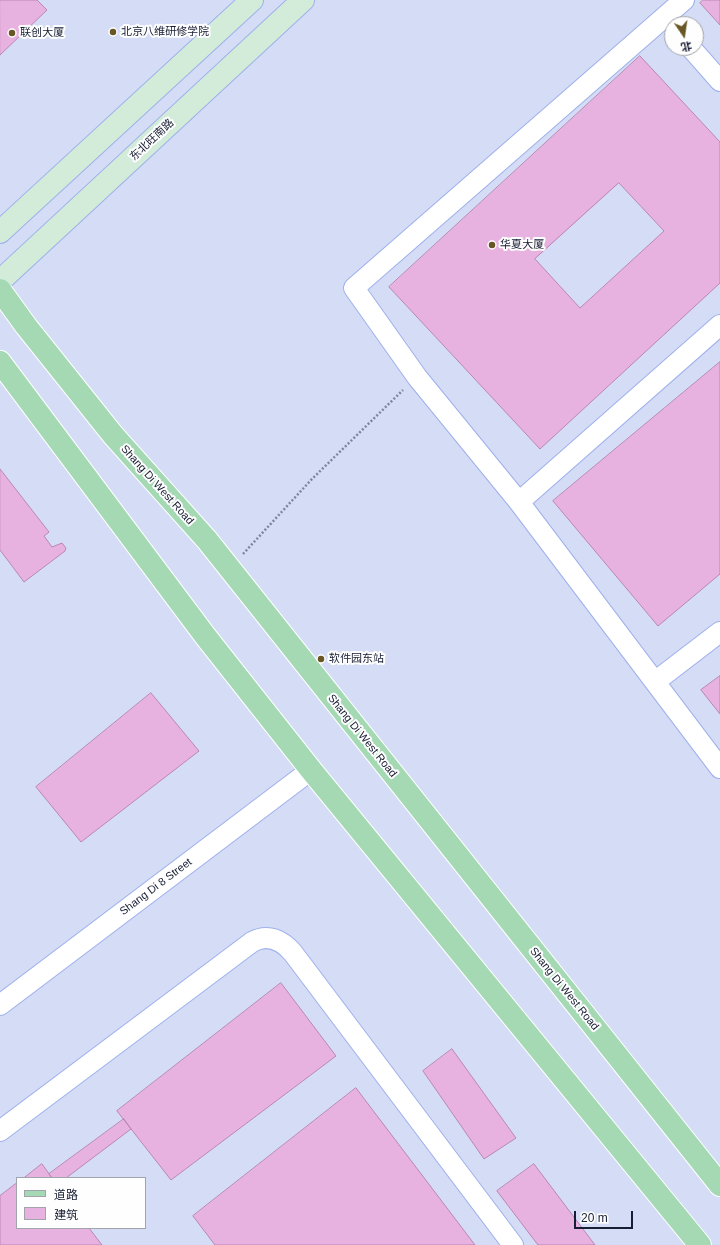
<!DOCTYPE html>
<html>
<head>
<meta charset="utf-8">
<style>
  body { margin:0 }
  #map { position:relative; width:720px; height:1245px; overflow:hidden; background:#d4ddf5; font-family:Arial,"Noto Sans SC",sans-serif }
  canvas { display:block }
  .legend { position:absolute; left:16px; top:1177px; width:130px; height:52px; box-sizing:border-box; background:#fefefe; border:1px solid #a2a4ad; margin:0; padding:5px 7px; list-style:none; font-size:12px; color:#171d33 }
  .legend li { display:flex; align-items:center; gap:8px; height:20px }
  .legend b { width:20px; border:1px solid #a2a4ad }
  .north { position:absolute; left:664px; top:16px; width:40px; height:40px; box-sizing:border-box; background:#fefefe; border:1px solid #a2a4ad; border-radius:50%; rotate:167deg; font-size:11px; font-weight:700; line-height:16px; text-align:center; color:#171d33 }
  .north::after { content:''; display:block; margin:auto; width:14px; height:18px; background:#685725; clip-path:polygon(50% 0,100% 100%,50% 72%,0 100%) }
  .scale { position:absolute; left:574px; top:1211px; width:59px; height:18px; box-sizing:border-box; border:2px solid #171d33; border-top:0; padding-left:5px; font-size:12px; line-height:14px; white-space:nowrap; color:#171d33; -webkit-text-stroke:3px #fefefe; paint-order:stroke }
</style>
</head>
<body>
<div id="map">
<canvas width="720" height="1245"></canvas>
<ul class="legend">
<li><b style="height:5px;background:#a4d9b3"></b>道路</li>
<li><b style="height:11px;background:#e8b2e0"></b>建筑</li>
</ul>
<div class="north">北</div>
<div class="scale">20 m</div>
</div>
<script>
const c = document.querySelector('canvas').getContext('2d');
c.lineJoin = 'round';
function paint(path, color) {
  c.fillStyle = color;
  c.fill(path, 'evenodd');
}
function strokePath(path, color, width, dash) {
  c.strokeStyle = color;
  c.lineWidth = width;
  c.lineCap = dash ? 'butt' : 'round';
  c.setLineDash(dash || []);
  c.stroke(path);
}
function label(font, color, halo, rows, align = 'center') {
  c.font = font + ' Arial,"Noto Sans SC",sans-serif';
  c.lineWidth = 4;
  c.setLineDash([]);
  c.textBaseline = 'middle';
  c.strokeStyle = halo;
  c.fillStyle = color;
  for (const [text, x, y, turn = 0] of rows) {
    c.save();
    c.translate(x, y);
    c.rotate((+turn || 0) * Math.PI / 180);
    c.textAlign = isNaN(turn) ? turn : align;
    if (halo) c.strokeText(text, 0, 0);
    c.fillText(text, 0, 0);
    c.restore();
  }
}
const building = new Path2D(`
  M0,0H37L47,10L0,55Z
  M703,0H720V25L700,3Z
  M640,56L720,142V283L540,449L389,287ZM619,183L664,231L580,308L535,259Z
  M720,362V574L658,626L553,501Z
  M0,469L49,532L44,536L52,547L62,543L66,548L65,551L24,582L0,550Z
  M720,676V714L701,690Z
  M151,693L199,751L81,842L36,787Z
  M281,983L336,1056L171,1180L117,1111Z
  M452,1049L516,1138L484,1159L423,1071Z
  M356,1088L475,1245H215L193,1216Z
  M124,1119L131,1129L66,1178H52L49,1174Z
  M42,1164L52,1178H24Z
  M534,1164L595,1245H538L497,1191Z
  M17,1183V1228H89L102,1245H0V1196Z`);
paint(building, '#e8b2e0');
strokePath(building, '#ba86b3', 1);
const street = new Path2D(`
  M684,0L354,288L417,377L519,502L720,768
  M691,48L720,81
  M519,502L720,325
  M656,681L720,632
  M0,1005L311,770
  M0,1131L252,942C268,933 282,940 293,953L513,1245`);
const secondary = new Path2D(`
  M0,232L252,0
  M0,281L303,0`);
const primary = new Path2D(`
  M0,290L26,326L113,435L207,540L720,1185
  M0,362L206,637L311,770L700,1245`);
strokePath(street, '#9eb0eb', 22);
strokePath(secondary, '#9eb0eb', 24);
strokePath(primary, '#fff', 24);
strokePath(new Path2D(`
  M243,554L311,480L403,390`), '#7e869d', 2.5, [2, 2]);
strokePath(street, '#fff', 20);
strokePath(secondary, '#d2ecd9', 22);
strokePath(primary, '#a4d9b3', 22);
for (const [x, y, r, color] of [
  [113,32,4,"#685725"],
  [12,33,4,"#685725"],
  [492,245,4,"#685725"],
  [321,659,4,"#685725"]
]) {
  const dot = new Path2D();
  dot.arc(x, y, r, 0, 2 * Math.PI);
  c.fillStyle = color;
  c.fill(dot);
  strokePath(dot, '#fefefe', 1.5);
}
label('11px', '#171d33', '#fefefe', [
  ["北京八维研修学院",121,32],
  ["联创大厦",20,33],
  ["华夏大厦",500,245],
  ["软件园东站",329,659]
], 'left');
label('11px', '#171d33', '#fefefe', [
  ["东北旺南路",152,140,-43],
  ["Shang Di West Road",157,485,48],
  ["Shang Di West Road",362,736,51],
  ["Shang Di 8 Street",156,887,-37],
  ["Shang Di West Road",564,989,51]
]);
</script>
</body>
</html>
